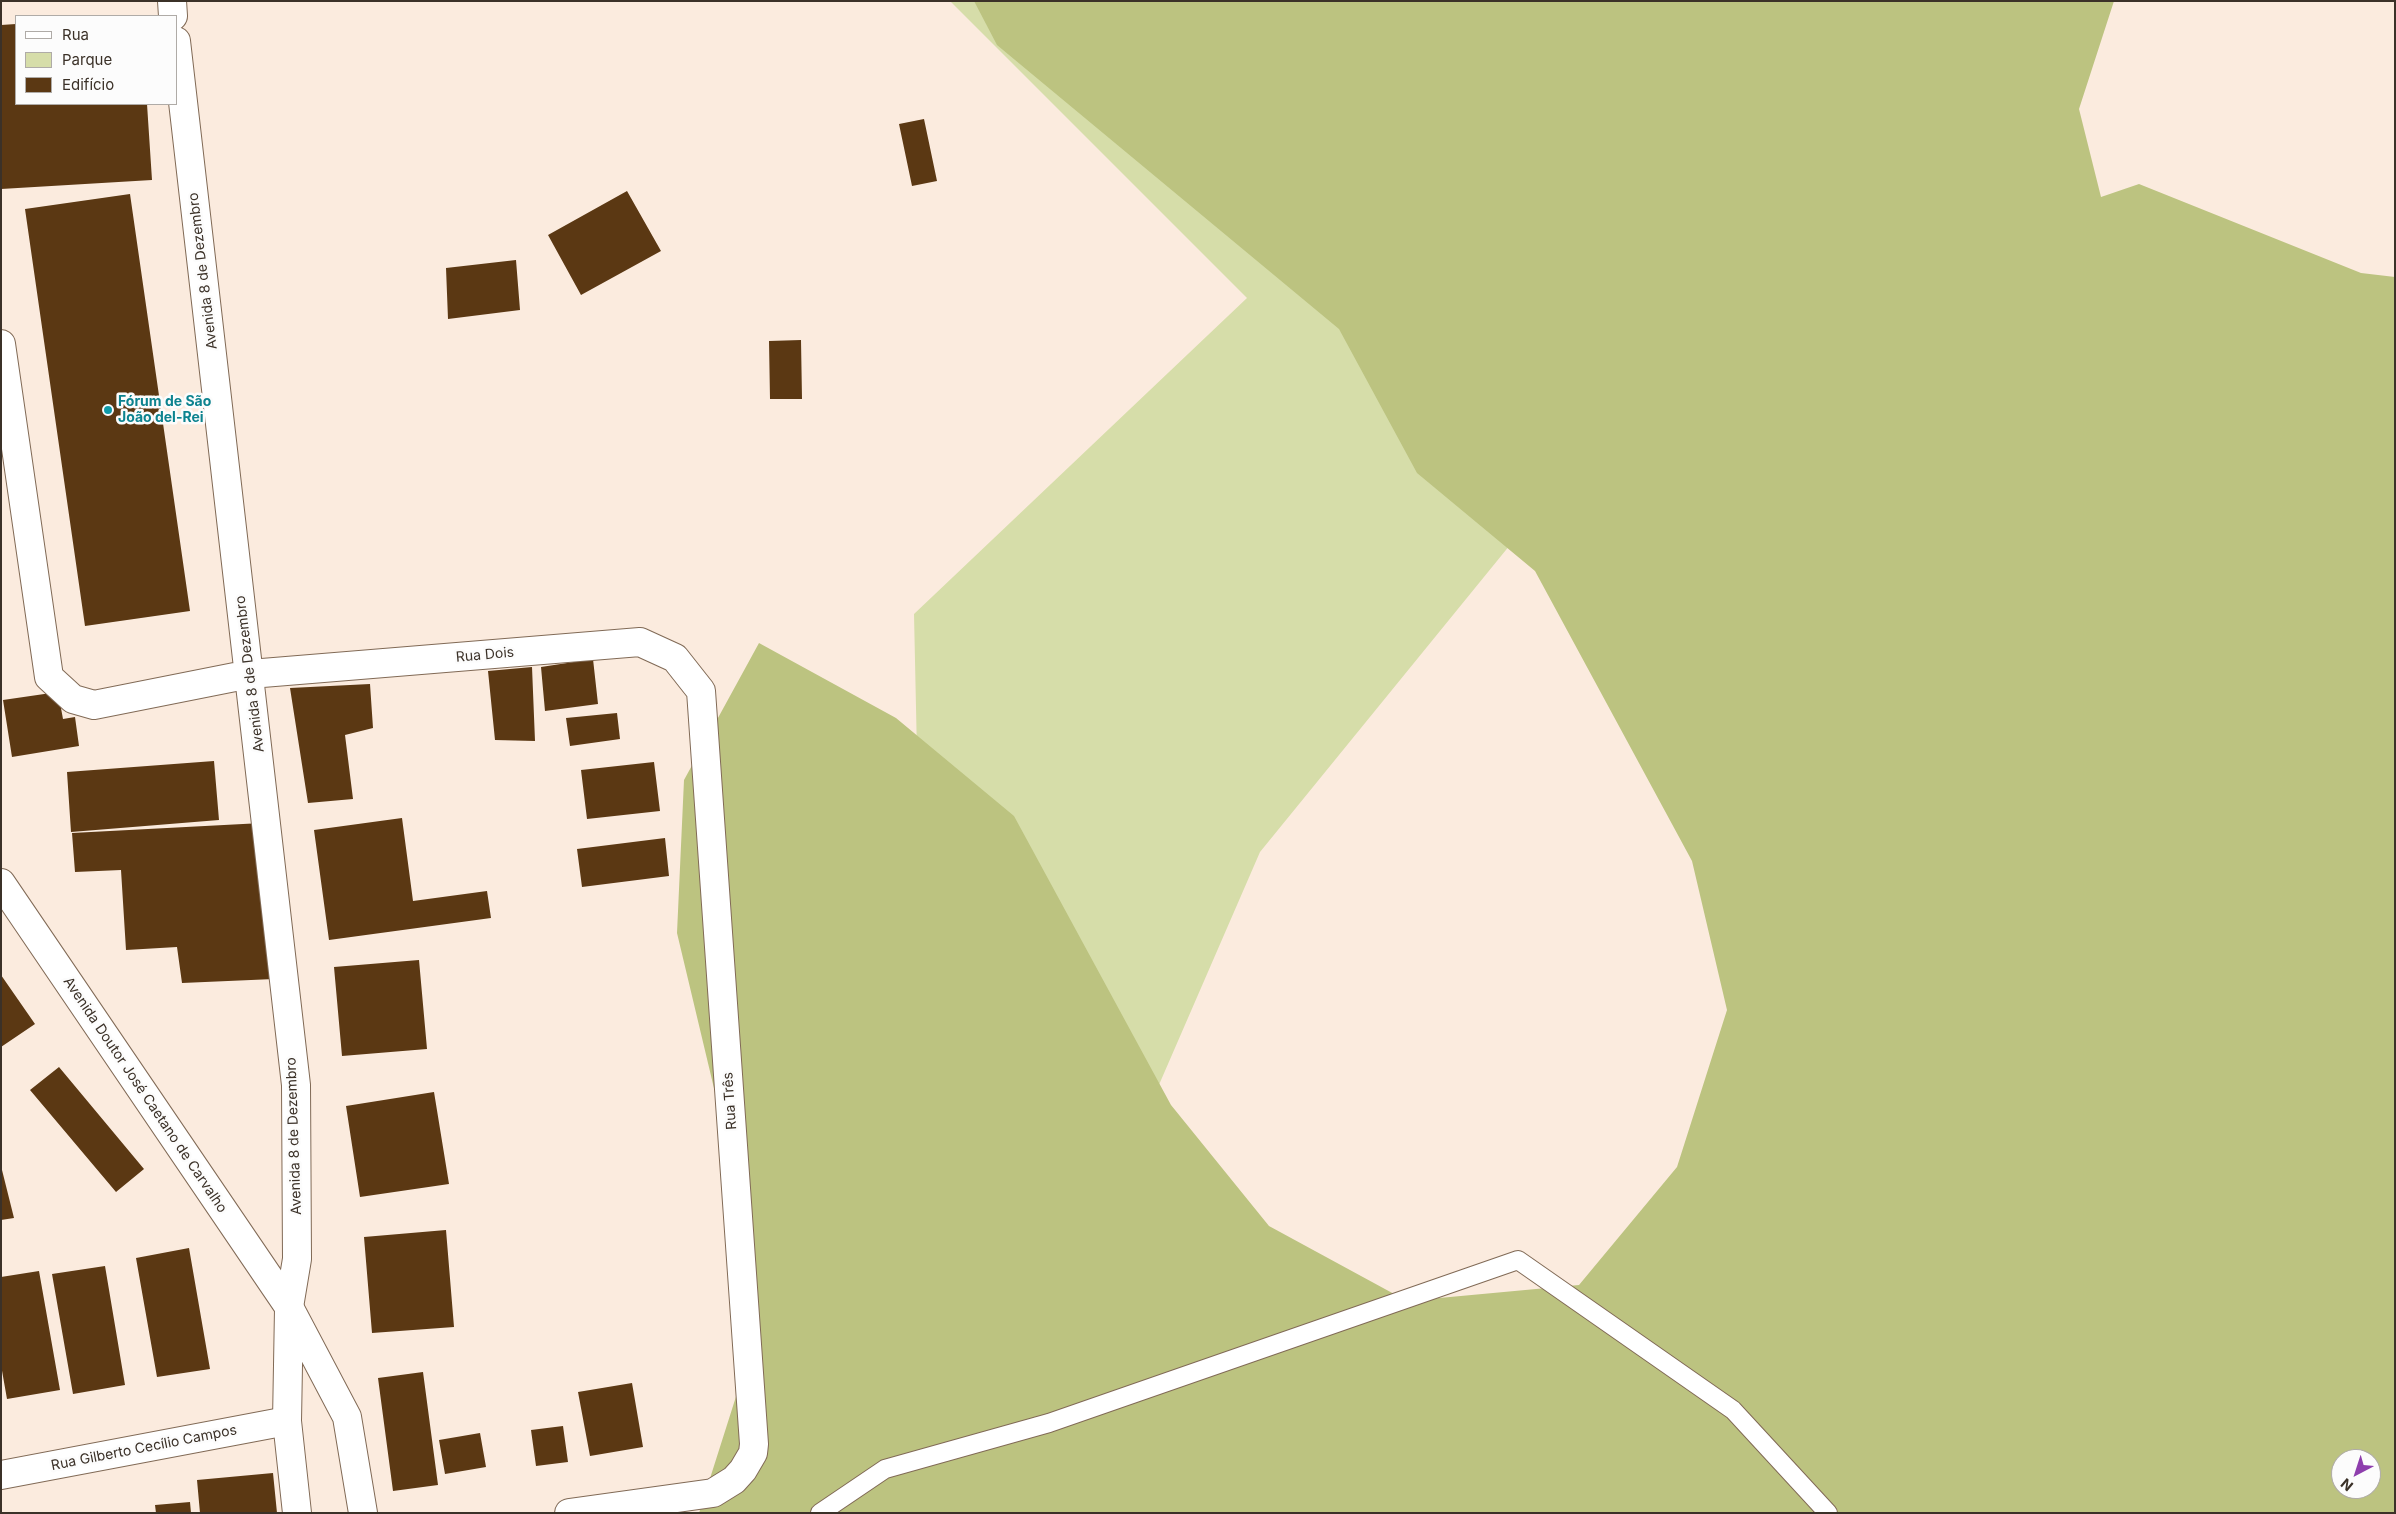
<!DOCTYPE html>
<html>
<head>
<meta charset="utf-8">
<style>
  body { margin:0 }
  #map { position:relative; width:2396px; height:1514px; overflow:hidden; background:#fbebde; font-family:Inter,sans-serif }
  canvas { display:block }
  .frame { position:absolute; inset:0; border:2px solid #3b3128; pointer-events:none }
  .legend { position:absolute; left:15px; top:15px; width:162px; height:90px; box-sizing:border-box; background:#fcfcfc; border:1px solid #afaba7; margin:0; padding:6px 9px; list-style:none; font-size:15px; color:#3b3128 }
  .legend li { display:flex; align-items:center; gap:10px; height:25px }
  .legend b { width:25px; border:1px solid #afaba7 }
  .north { position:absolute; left:2331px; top:1449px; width:50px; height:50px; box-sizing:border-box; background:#fcfcfc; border:1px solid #afaba7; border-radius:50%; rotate:220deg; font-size:14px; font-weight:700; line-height:20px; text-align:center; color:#3b3128 }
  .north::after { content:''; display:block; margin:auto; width:18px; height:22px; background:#8e3ead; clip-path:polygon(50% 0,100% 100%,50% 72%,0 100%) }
</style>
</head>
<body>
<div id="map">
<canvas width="2396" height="1514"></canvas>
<div class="frame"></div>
<ul class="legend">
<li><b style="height:6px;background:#fff"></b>Rua</li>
<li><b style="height:14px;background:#d6dda9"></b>Parque</li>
<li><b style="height:14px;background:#5b3813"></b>Edifício</li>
</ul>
<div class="north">N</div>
</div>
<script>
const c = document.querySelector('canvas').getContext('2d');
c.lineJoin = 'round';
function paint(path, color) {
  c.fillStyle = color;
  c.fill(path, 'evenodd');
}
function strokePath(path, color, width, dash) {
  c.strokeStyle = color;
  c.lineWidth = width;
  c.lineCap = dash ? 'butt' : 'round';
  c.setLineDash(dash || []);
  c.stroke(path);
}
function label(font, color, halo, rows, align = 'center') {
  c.font = font + ' Inter,sans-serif';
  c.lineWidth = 5;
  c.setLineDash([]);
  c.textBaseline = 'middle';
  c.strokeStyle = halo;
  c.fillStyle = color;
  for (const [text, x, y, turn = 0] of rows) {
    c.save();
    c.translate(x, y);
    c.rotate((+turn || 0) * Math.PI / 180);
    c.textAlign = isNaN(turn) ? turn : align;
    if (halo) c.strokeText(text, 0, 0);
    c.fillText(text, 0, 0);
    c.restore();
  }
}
paint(new Path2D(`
  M950,1H1953L1260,852L1099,1223L927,1221L914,614L1247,298Z`), '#d6dda9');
paint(new Path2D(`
  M974,1H2114L2079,109L2101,197L2139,184L2361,273L2395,277V1513H699L740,1384L748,1231L677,933L684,780L759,643L896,718L1014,816L1171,1105L1269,1226L1407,1301L1579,1285L1677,1167L1727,1010L1692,861L1535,571L1417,473L1339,329L997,45ZM2341,1459H2371V1489H2341Z`), '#bcc380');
paint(new Path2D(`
  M16,24V104H147L152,180L1,189V25Z
  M924,119L937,181L912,186L899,124Z
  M627,191L661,251L581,295L548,235Z
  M130,194L190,611L85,626L25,209Z
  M516,260L520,310L448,319L446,268Z
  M801,340L802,399H770L769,341Z
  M593,659L598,704L545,711L541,667Z
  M532,667L535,741L495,740L488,671Z
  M370,684L373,728L345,735L353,799L308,803L290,688Z
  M58,692L63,719L75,717L79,746L12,757L3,700Z
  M617,713L620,739L570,746L566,718Z
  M214,761L219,820L71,832L67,772Z
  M654,762L660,811L587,819L581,770Z
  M402,818L413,901L487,891L491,918L329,940L314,830Z
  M262,823L274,979L182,983L177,947L126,950L121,870L75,872L72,833Z
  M665,838L669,876L582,887L577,849Z
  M419,960L427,1049L342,1056L334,967Z
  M1,975L35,1024L1,1047Z
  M59,1067L144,1169L116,1192L30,1090Z
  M434,1092L449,1184L360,1197L346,1106Z
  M1,1166L14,1218L1,1220Z
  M446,1230L454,1327L372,1333L364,1237Z
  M189,1248L210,1369L157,1377L136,1258Z
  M105,1266L125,1385L73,1394L52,1274Z
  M39,1271L60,1390L7,1399L1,1365V1277Z
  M423,1372L438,1485L393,1491L378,1378Z
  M632,1383L643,1447L590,1456L578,1392Z
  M563,1426L568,1462L536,1466L531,1430Z
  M480,1433L486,1467L445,1474L439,1440Z
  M273,1473L277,1513H200L197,1480Z
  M190,1502L191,1513H156L155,1505Z`), '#5b3813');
const lane = new Path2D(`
  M820,1513L885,1469L1049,1423L1518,1260L1733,1410L1828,1513`);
const street = new Path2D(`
  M172,1L173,16
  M176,41L296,1085L297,1259L289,1307
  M1,344L49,677L73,699L94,705L250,674L640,642L675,658L701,691L754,1444L753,1453L743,1470L734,1480L713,1493L569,1513
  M1,1475L287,1421`);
const secondary = new Path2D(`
  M1,883L289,1307L347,1417L363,1513
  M289,1309L287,1421L297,1513`);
strokePath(lane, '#816a56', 20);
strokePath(street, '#816a56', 30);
strokePath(secondary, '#816a56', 30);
strokePath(lane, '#fff', 18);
strokePath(street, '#fff', 28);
strokePath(secondary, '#fff', 28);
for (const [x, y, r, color] of [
  [108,410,5,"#0f9aa8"]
]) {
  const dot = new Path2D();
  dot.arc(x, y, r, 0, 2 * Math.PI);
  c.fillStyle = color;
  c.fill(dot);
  strokePath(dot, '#fcfcfc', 2);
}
label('14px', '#3b3128', '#fcfcfc', [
  ["Avenida 8 de Dezembro",203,271,-97],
  ["Rua Dois",485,655,-5],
  ["Avenida 8 de Dezembro",250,674,-97],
  ["Avenida Doutor José Caetano de Carvalho",145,1095,56],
  ["Rua Três",730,1101,-94],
  ["Avenida 8 de Dezembro",294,1136,-92],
  ["Rua Gilberto Cecílio Campos",144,1448,-11]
]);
label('bold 14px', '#0d838f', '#fcfcfc', [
  ["Fórum de São",118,402],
  ["João del-Rei",118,418]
], 'left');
</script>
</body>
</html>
